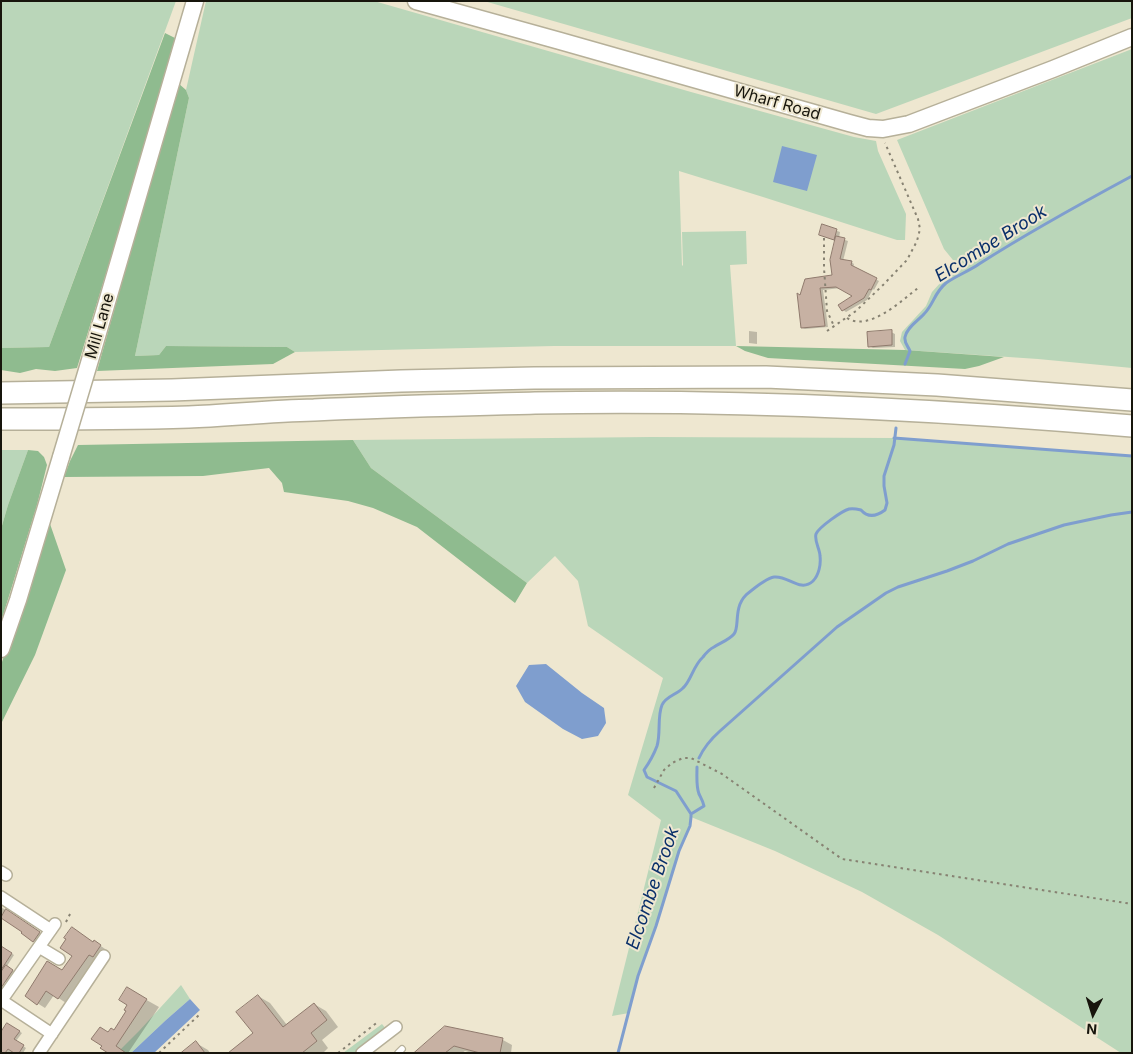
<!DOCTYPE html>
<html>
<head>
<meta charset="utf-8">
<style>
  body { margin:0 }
  #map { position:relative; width:1133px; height:1054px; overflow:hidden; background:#eee7d0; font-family:Inter,sans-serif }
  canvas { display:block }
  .frame { position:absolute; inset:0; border:2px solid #17150c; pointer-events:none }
  .north { position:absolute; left:1068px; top:989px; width:50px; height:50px; -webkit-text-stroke:4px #eee7d0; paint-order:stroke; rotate:185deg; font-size:14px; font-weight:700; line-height:20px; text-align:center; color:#17150c }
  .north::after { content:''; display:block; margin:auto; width:18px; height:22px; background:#17150c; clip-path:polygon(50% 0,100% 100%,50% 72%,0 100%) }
</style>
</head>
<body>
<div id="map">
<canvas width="1133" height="1054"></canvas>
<div class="frame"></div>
<div class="north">N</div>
</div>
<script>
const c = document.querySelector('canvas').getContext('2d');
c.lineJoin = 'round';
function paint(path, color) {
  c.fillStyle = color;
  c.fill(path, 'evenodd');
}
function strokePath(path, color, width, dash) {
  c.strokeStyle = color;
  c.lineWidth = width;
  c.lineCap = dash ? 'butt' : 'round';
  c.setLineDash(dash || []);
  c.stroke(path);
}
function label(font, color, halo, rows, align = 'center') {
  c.font = font + ' Inter,sans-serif';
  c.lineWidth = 4;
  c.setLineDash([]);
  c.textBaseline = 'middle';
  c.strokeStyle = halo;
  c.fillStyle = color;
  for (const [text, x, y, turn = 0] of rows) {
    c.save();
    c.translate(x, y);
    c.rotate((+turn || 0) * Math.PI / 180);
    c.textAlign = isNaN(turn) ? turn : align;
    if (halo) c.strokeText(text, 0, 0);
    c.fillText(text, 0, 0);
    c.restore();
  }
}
paint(new Path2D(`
  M1,1H176L49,347L1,348Z
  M206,1H374L691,92L854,137L876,141L878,151L906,214L905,240H897L763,197L679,171L682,266L683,265L682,232L746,231L747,264L730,265L736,346H554L295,352L287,347L166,346L159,355L135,356L189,98L186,90Z
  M484,1H1132V18L876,114Z
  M1132,49V368L1038,359L905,350L900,341L902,332L926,306L932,292L942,281L961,270L944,249L897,140Z
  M651,437L894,438L1132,456V1053H1121L938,935L862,892L775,851L691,817L690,826L679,851L656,926L638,976L629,1013L612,1016L661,820L628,795L663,678L588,626L578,581L555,556L527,583L371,468L353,440Z
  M1,450H28L8,505L1,529Z
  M181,985L190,999L166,1020L131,1053H117L139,1031Z
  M382,1024L386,1029L354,1053H343Z`), '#bad6b9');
paint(new Path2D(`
  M165,33L177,39L143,153L77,368L55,371L36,369L20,373L1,370V348L49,347Z
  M178,83L186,90L189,98L135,356L159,355L166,346L287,347L295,352L273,364L97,371Z
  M736,346L905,350L1004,357L979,366L965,369L768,358L745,351Z
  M353,440L371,468L527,583L515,603L417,527L373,508L348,501L284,492L282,483L269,468L203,476L64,477L70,461L78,445Z
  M28,450L38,451L44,457L47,465L37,505L1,622V529L8,505Z
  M49,521L66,570L35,655L1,724V665Z`), '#8fbb8f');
paint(new Path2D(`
  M782,146L817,155L807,191L773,182Z
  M546,664L582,693L604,708L606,723L598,736L582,739L563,729L525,702L516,686L529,665Z
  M190,999L200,1010L154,1053H131L166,1020Z`), '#7f9ece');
paint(new Path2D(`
  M823,226L840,232L839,238L848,241L843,261L851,262L854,264L853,268L879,281L874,290L873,289L867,300L846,312L843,310L855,296L841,288L823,290L828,327L805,329L802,328L801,296L833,277L836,240L824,237Z
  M749,331L757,332V344L749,343Z
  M891,332L895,334V347L873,348L869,346Z
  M1,907L43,935L37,943L22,933L23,931L1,917Z
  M95,942L108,951L100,960L97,959L66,1003L54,995L45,1008L26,996L63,971L73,956Z
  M1,947L14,955L7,966L15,972L8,982L1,978Z
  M127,989L159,1007L128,1053H110L109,1033L114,1032L128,1011Z
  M258,996L270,1003L287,1025L314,1004L326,1011L338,1027L322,1040L328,1048L323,1053H230L255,1033Z
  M7,1024L22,1033L16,1041L26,1048L23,1053H1Z
  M445,1028L503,1040L512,1045L511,1053H472L465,1051L462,1053H416Z
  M196,1043L208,1050L210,1053H183Z`), '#0003');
strokePath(new Path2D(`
  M905,364L910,351C908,346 904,343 905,337C907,327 918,321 924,314C934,304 934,293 946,283C956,276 969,271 979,264C1029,232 1080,204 1132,176
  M894,438L1132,456
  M699,758C704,747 711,739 720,731L837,627L886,593L898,587L947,571L973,561L1008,544L1064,525L1111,515L1132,512
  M691,814L704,806C703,801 701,798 699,794C696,786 697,776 697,767
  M618,1053L638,976L656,926L679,851L690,826L691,817V814L676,791L647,777L644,770C649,763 654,754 657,746C661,733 657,717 662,705C666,696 676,695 683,688C691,681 693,666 703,657C706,653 710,649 714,647C720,643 729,640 734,634C740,627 733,608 746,595C752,590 766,578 774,577C788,575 800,593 813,581C819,575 821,564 820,556C820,549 814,541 816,534C819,527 842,511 849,509C853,508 857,509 861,510C868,518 877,516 885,510L887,503L884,486V476L894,445L896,428`), '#7f9ece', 3);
const building = new Path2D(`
  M822,224L837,229L834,240L819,235Z
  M836,236L845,238L840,259L852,261L851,265L877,278L871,290L869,289L864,298L842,311L838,305L852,296L836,287L820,288L825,326L801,328L797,293L800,295L805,279L832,275L830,260Z
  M892,330V345L868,347L867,332Z
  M6,909L40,932L33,942L21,933L22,932L1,918Z
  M72,927L93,942L94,940L101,945L93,957L89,955L58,999L46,991L37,1005L25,996L47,961L62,970L72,956L60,948L66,939L64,938Z
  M1,946L12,953L1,970Z
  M6,965L13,970L1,988V972Z
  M127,987L147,999L116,1046L126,1053H108L100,1048L102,1046L91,1039L100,1027L108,1032L111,1028L114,1030L126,1011L124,1010L127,1005L119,1000Z
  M258,995L283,1027L314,1003L327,1020L311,1033L317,1041L302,1053H228L253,1033L236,1012Z
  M7,1023L20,1031L14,1039L24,1045L19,1053H14L8,1049L5,1053H1V1032Z
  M445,1026L503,1038L500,1053H480L454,1046L445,1053H414Z
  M196,1041L205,1053H181Z`);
paint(building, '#c7b1a3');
strokePath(building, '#8f7a6d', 1);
const lane = new Path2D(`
  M398,1053L402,1049`);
const street = new Path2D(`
  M1,872L6,875
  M1,897L51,930
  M39,947L59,959
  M1,1000L52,1034
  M1,1001L55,924
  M39,1053L104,956
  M362,1053L396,1027`);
const secondary = new Path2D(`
  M416,1L560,41L849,123L868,128L883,129L909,124L1053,69L1132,37
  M93,350L195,1
  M1,649L18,600L61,457`);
const highway = new Path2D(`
  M1,393L172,390L401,381L534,378L766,377L937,385L1132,400
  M1,419C64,419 126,419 189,417C231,415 272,411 314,410C388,406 462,405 535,403C734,399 934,409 1132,426`);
strokePath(lane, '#b6b099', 8);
strokePath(street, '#b6b099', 14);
strokePath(secondary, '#b6b099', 19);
strokePath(highway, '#b6b099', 24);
strokePath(new Path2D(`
  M824,238V268L827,311L834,326
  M847,318C869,332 901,301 918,288
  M827,331L856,311L883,285L907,260L917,241L920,229L918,219L885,143
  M654,788L664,770L672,763L683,758H691L722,774L842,859L1132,904
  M66,922L71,912
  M159,1053L200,1014
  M338,1053L379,1021`), '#878272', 2, [2.5, 4]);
strokePath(lane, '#fff', 5.5);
strokePath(street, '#fff', 11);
strokePath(secondary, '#fff', 16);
strokePath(highway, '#fff', 21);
const secondaryBridge = new Path2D(`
  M61,457L93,350`);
strokePath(secondaryBridge, '#b6b099', 19, []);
strokePath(secondaryBridge, '#fff', 16);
label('16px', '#17150c', '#eee7d0', [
  ["Wharf Road",777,103,16],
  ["Mill Lane",100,326,-74]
]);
label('italic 18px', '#0a306a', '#eee7d0', [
  ["Elcombe Brook",991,244,-32],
  ["Elcombe Brook",653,888,-71]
]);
</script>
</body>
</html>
